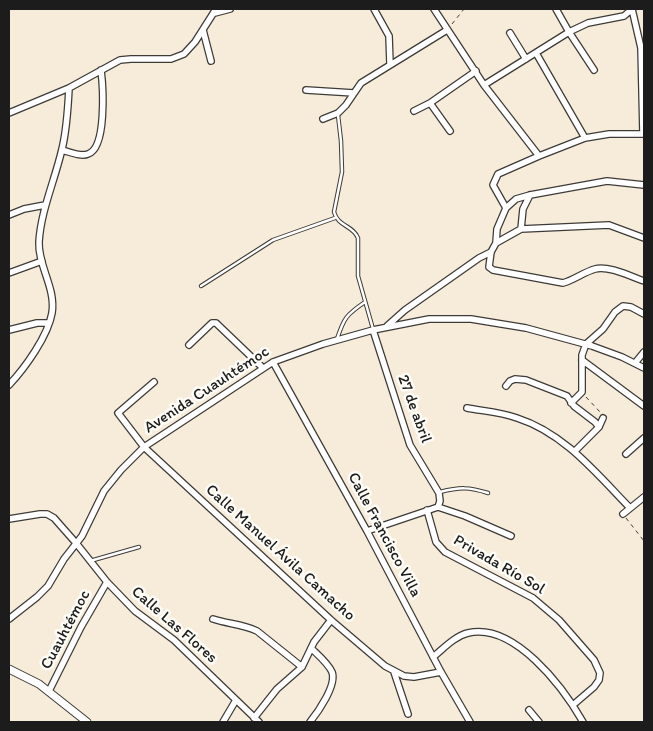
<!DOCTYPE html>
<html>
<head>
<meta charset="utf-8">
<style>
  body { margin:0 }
  #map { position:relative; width:653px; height:731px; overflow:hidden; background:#f7ecda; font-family:Itim,sans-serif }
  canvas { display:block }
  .frame { position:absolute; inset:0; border:10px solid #1c1c1c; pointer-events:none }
</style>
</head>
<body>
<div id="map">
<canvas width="653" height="731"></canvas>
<div class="frame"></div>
</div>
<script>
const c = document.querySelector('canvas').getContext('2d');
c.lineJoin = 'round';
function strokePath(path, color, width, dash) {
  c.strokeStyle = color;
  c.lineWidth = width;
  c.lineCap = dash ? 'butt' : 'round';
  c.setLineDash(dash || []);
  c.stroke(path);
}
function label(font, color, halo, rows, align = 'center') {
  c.font = font + ' Itim,sans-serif';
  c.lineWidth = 5;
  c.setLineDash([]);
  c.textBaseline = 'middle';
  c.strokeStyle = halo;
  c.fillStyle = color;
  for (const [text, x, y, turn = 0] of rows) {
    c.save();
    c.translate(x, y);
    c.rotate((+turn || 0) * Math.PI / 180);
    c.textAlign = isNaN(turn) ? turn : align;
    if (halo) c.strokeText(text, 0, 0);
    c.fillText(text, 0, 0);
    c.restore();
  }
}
const service = new Path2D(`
  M338,115L341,141L342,172L334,212C338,227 353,225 358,238V276L373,329
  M201,286L273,240L335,218
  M337,339C344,318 346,315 365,302
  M440,492C460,487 469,487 488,493
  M90,561L139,547`);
const minor = new Path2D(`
  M374,9L389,36L390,64
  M434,9L484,85L539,156L585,138L609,134H644
  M556,9L569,32L594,70
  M632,9L641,48L643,134
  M215,13L230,9
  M203,30L211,61
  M510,33L526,59
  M536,53L585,138
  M484,85L569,32L588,23L624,16L632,9
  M306,90L354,93
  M430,103L450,131
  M414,111L430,103L476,71
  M9,113L69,88L120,60L131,59H171L184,54L195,42L216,9
  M323,119L338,113L346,105L361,83L447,30
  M62,150C70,152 81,157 88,154C107,148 103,86 101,70
  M644,185L607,181L530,195L516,199L506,208L497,229L496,243L491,252L489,267L493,270L563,283C574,280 584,272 595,269C608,265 632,277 644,281
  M506,208L493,185L498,174L539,156
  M9,215L24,209L45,205
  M521,229L523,209L530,195
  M496,243L521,229L609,225L644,238
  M9,273L42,261
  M387,326L405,310L479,258L491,252
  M9,330L37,323H49
  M373,330L410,445L439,493L440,501L438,507
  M189,345L212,323H216L263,368
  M582,360L644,406
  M273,362L367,531L441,672L470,722
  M635,363L644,352
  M154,382L118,413L144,447L331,620L385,666L404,676L414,677L441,672
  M9,385C25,368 48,336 52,313C56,288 38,266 39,242C41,210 55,180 62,149C67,129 68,108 69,88
  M506,386L510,381L515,379L526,380L567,396L574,406L595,422L599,427
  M571,403L582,392V355L586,344L603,329L615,312L623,306L631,307L644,314
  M467,408C483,411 501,412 517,418C564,433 596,473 630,508
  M575,451L599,427L603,418
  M626,454L644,438
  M438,507L465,516L511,536
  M427,510L436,542L445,552L533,598L559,620L594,660L600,673L599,680L594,687L573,705
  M623,514L644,497
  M9,519L40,514H47L54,518L76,543L107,582L135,611L174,640L259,722
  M367,531L438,507
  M9,619L37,597L48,586L64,559L82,536L104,491L121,470L144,447L273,362L323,344L373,330L429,319H471L526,328L592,346L622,357L644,368
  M213,619C228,624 243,624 257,631L302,667
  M433,657C443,649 455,636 468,633C514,622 563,687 583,722
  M394,672L408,714
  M49,691L81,627L107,582
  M529,710L539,722
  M254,718L277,689L302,667L314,642L331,620
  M223,722L236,700
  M310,722C318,712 337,685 332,672C328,663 318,655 311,648`);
const tertiary = new Path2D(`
  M9,669L39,684L87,722`);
strokePath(service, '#3d3b38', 4.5);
strokePath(minor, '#3d3b38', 8);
strokePath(tertiary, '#3d3b38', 9);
strokePath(new Path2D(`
  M452,24L464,9
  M586,397L600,412
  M626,518L644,541`), '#3d3b38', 1, [4, 4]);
strokePath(service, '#fff', 2.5);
strokePath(minor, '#fff', 5.5);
strokePath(tertiary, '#fff', 7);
label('16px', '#1c1c1c', '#fdfcf7', [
  ["Avenida Cuauhtémoc",207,390,-33],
  ["27 de abril",414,409,70],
  ["Calle Francisco Villa",384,535,62],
  ["Calle Manuel Ávila Camacho",280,553,42],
  ["Privada Río Sol",499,565,30],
  ["Calle Las Flores",174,625,41],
  ["Cuauhtémoc",66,630,-62]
]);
</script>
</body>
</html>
